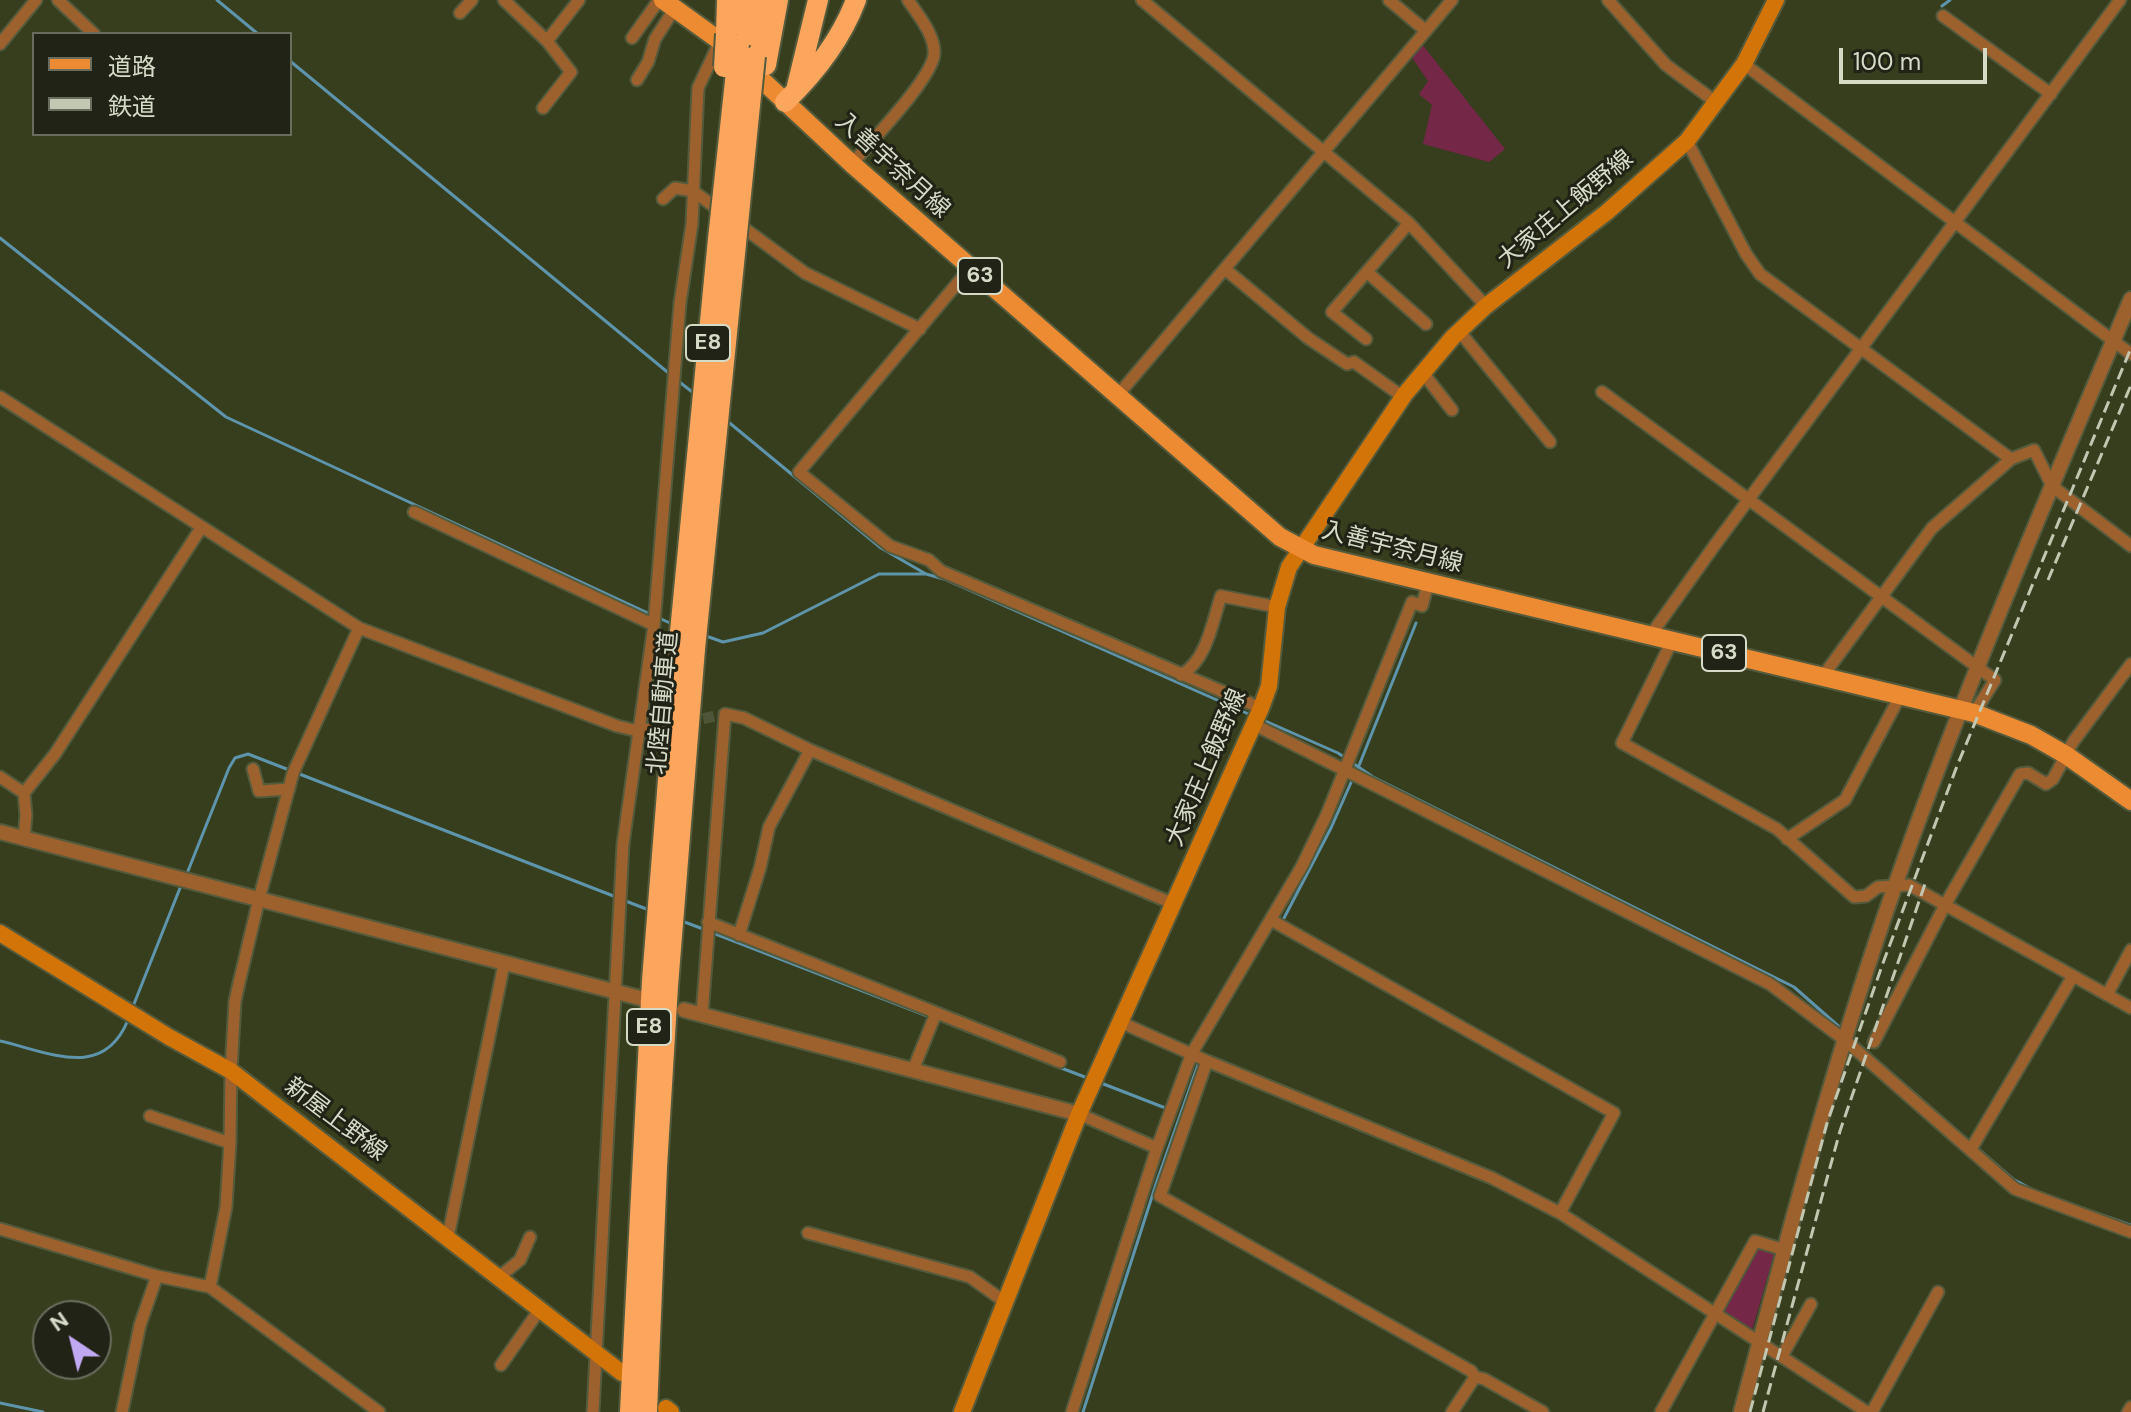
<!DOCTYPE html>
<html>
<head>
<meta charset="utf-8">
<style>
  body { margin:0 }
  #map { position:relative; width:2131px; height:1412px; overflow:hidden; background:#373e1d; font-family:"DM Sans","Noto Sans JP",sans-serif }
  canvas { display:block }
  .legend { position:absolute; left:32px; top:32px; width:260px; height:104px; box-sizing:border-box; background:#202315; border:2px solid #696d5d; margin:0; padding:10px 14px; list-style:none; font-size:24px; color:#d6dbc8 }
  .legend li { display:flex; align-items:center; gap:16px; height:40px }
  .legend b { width:40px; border:2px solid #696d5d }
  .north { position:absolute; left:32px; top:1300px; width:80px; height:80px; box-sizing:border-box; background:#202315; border:2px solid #696d5d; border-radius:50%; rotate:325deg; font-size:22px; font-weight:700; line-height:32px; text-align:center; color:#d6dbc8 }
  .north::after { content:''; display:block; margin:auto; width:28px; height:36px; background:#c0a8f3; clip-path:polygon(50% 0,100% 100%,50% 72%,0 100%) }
  .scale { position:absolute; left:1839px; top:48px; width:148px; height:36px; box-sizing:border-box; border:4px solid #d6dbc8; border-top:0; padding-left:10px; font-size:24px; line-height:28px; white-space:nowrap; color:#d6dbc8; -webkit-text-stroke:6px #202315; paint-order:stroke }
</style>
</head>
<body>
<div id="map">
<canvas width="2131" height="1412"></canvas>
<ul class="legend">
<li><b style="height:10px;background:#ec8b32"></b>道路</li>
<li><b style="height:10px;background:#c2c7b2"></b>鉄道</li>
</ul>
<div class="north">N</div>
<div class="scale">100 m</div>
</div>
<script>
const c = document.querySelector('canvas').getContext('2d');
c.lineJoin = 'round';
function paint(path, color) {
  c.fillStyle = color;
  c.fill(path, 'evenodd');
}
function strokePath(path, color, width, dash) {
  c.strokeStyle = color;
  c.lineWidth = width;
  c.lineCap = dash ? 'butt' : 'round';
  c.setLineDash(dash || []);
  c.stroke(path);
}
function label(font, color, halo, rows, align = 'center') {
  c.font = font + ' "DM Sans","Noto Sans JP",sans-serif';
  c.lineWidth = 6;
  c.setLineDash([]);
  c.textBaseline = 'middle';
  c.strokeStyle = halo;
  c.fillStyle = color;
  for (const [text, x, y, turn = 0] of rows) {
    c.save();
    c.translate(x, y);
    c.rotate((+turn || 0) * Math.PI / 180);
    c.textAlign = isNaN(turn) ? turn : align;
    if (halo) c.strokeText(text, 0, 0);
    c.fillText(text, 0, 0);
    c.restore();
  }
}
paint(new Path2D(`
  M1421,43L1505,149L1489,162L1423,144L1432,105L1419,94L1428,81L1411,56Z
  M1758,1246L1775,1251L1752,1330L1726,1312L1725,1308Z`), '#752747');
strokePath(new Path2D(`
  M217,0L258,34
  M1942,6L1950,0
  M290,61L671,375
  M0,238L226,417L650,614
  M677,380L696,395
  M726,420L881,548L926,574
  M657,617L672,624
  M706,636L723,642L763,633L879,574H926L944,579L1253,716
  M1263,720L1338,753L1373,777L1794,987L1844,1031
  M1358,768L1416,623
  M186,876L229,768L235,758L248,754L616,897
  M623,900L649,910
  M679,920L706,930
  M1283,920L1331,828L1353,778
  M713,933L930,1017
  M116,995L133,1005
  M132,1009L182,883
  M937,1019L982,1037
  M1849,1036L1970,1142
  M0,1041C49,1052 103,1081 128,1020
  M1056,1066L1090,1079
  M1101,1083L1168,1109
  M1976,1147L2013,1179L2033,1190
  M2059,1200L2131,1225
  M0,1403L43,1412
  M1083,1412L1157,1181L1199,1062`), '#5e94ac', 3);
strokePath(new Path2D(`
  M687,722L725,714`), '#4f5637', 11, [11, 5.5]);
const minor = new Path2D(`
  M58,0L94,34
  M504,0L547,41L579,0
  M1142,0L1409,223L1486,306
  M1389,0L1426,31
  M1608,0L1666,65L1717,103
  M460,13L472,0
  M1943,16L2051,94
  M632,38L659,0
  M0,44L36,0
  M1744,64L2131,354
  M637,80L648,62L655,39L675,8
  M543,108L571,72L547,41
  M1687,141L1746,254L1760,274L2011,459L2034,450L2052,486L2131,546
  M852,164C871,141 930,81 934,55C936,36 918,15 908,0
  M663,199L675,188L693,191L723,213
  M737,223L805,273L920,329
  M971,267L799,472L890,546L929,560L941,571L1261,708
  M1225,269L1308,338L1347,364L1354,362L1403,397
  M1367,272L1426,324
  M1459,331L1550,442
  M1366,339L1332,312L1409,223
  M1423,373L1452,410
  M1602,392L1995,680L1974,713
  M1118,395L1452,0
  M0,397L359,628L617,726L638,731L661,727
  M414,512L654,625
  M1650,636L1717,542L2120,0
  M1672,641L1622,743L1777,829L1854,897L1866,896L1878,887L1909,885L2131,1008
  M1181,675C1207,660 1212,623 1221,596L1277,607
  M1823,676L1932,528L2011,459
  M1255,725L1770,984L1846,1041L2015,1189L2131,1232
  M253,769L259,791L289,789
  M0,777L24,793
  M24,839L26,815L24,793L55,754L201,528
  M1787,839L1845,800L1900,696
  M1271,920L1614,1113L1560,1213
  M708,922L1060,1062
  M739,935L760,868L769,827L810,750
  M2107,995L2131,950
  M702,1015L725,714L744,718L810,750L1174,904
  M1120,1022L1207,1061L1492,1178L1560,1213L1867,1412
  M1874,1042L1945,905L2020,774L2028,773L2046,784L2053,779L2073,742L2131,664
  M1207,1061L1160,1196L1471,1371L1475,1377L1484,1379L1543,1412
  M913,1070L936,1013
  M1079,1114L1157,1148L1192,1053L1302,866L1327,814L1412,602L1422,606L1428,583
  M150,1116L230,1143
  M1971,1149L2073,976
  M0,1229L157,1276L210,1287L379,1412
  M808,1233L970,1277L1005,1302
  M448,1237L504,964
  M499,1277L520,1260L530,1237
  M210,1287L226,1207L230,1143L231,1071L235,1001L239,983L259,899L293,773L359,628
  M1782,1356L1811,1304
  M501,1365L540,1309
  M122,1412L140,1325L157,1276
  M593,1412L623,844L654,625L680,303L692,224L698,88L720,41
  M1072,1412L1157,1148
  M1452,1412L1475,1377
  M1661,1412L1755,1241L1785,1250
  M1872,1412L1938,1292
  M2128,1412L2131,1407`);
const tertiary = new Path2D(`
  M0,832L640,998
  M684,1010L1079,1114
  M1741,1412C1788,1235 1835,1056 1896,883C1966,685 2049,492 2131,299`);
const secondary = new Path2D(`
  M0,933L169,1037L231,1071L622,1373
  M666,1408L671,1412
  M962,1412L1079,1114L1261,708L1269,686L1277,607L1289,567L1405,394L1453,337L1486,306L1607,212L1687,141L1744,64L1776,0`);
const primary = new Path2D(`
  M663,0L720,41L852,164L1280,537L1314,555L1974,713L2031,735L2066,755L2131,801`);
const motorway = new Path2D(`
  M726,34L727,0
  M739,44L745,0
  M755,56L762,0
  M766,65L778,0
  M797,86L818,0
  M785,102C816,72 841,40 856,0
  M630,1412L652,980L679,642
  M647,1412L657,1167L668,986L695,649`);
strokePath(minor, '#545a3c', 15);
strokePath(tertiary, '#545a3c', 18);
strokePath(secondary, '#545a3c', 20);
strokePath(primary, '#545a3c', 22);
strokePath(motorway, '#545a3c', 24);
strokePath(minor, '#9d612e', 11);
strokePath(tertiary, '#9d612e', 14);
strokePath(secondary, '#d27407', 16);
strokePath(primary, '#ec8b32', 18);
strokePath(motorway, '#fca55d', 20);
strokePath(new Path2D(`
  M2048,580L2131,385
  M1750,1412L1827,1123L1883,963L1957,766L2131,348
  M1763,1412L1840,1131L1925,884`), '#c2c7b2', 3, [12, 6]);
const motorwayBridge = new Path2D(`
  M724,67L726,34
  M679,642L718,239L739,44
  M695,649L755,56`);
strokePath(motorwayBridge, '#545a3c', 24, []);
strokePath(motorwayBridge, '#fca55d', 20);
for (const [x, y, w] of [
  [980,276,44],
  [708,343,44],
  [1724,653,44],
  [649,1027,44]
]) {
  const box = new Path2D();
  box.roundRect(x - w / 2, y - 18, w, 36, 6);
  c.fillStyle = '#202315';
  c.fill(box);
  strokePath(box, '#d6dbc8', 2);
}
label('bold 22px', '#d6dbc8', null, [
  ["63",980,276],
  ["E8",708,343],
  ["63",1724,653],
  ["E8",649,1027]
]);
label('24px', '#d6dbc8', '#202315', [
  ["入善宇奈月線",892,166,42],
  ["大家庄上飯野線",1566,210,-40],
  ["入善宇奈月線",1392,548,14],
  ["北陸自動車道",664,703,-85],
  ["大家庄上飯野線",1207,768,-67],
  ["新屋上野線",335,1120,37]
]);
</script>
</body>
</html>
